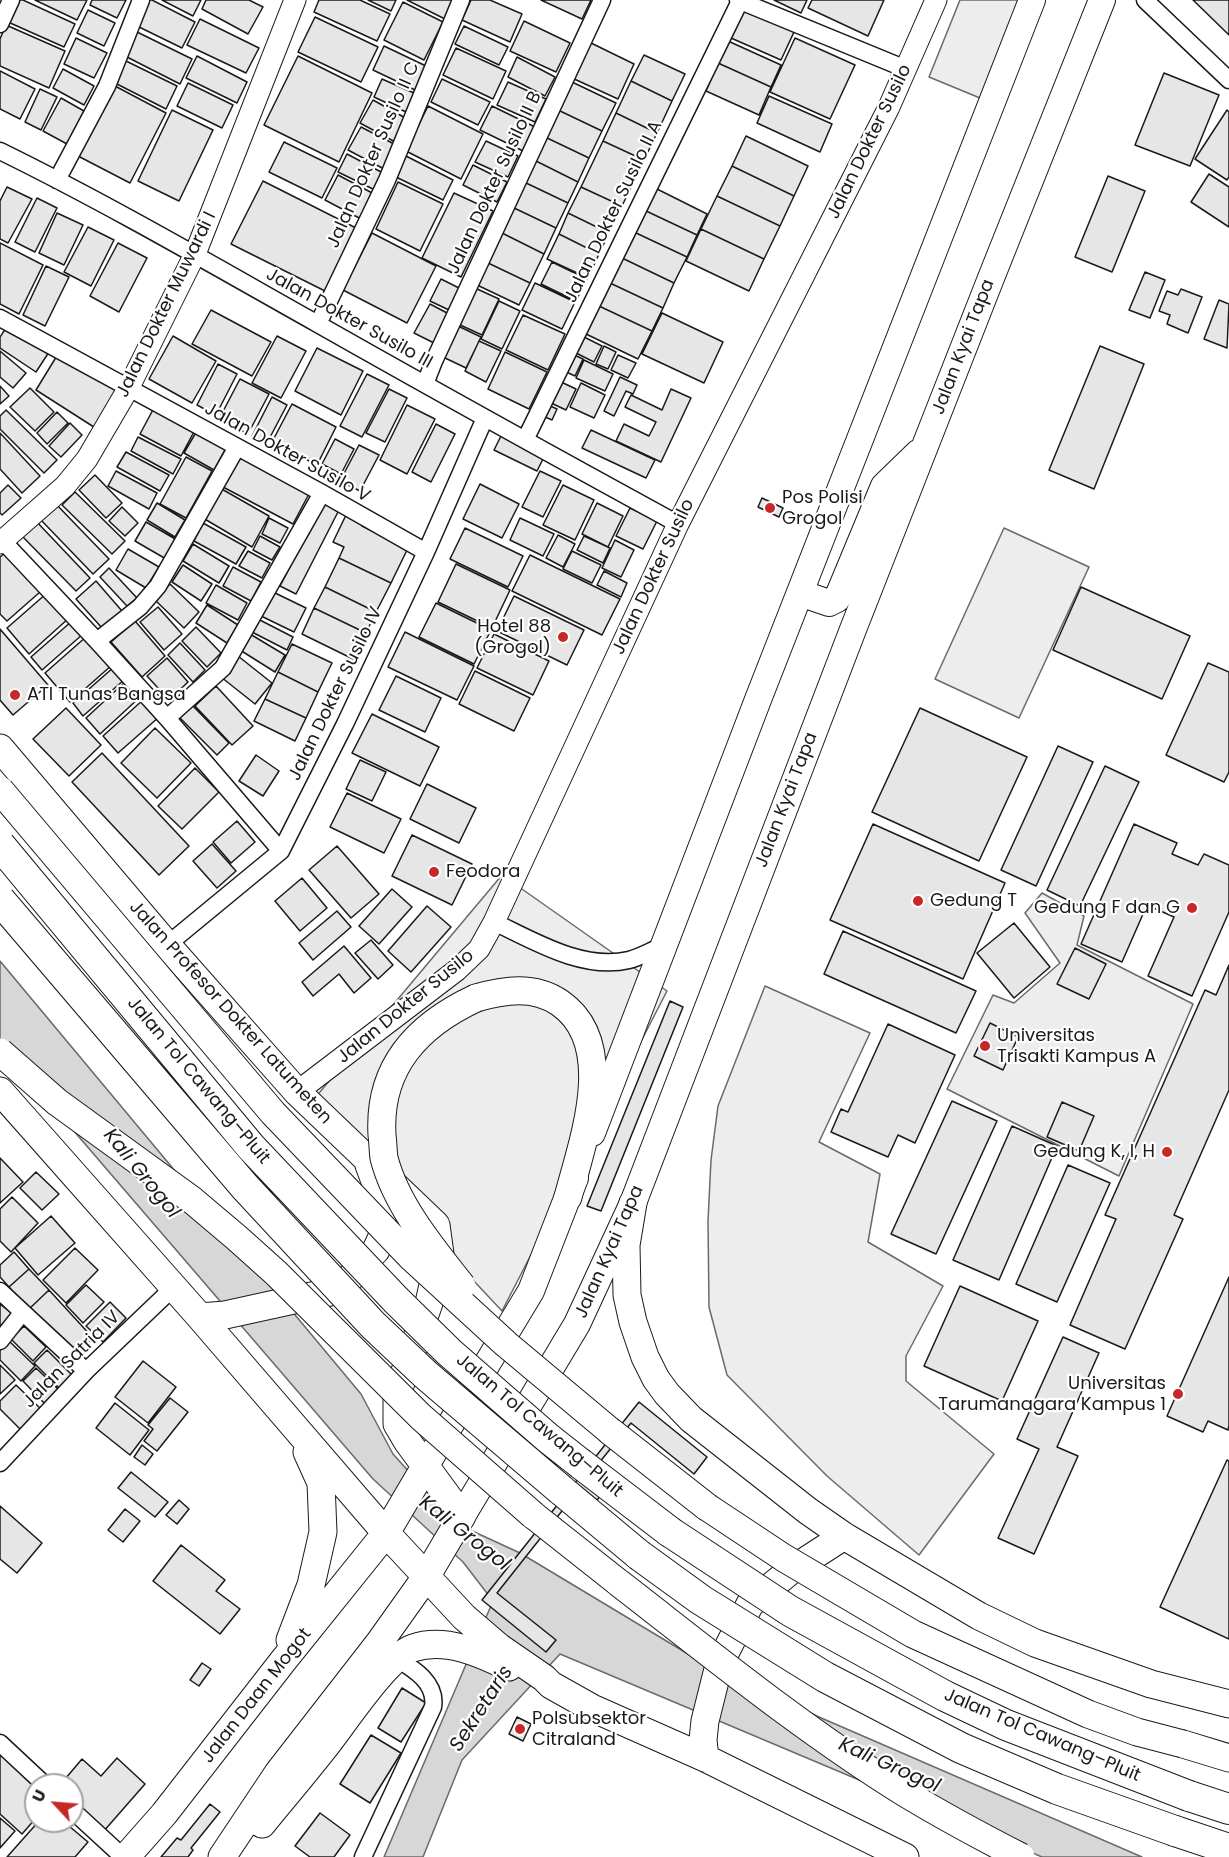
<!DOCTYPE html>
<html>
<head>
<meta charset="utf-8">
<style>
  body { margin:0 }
  #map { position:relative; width:1229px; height:1857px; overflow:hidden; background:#fff; font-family:Poppins,sans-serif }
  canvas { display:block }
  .north { position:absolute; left:24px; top:1773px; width:60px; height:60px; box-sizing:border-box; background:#fff; border:2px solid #a3a3a3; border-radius:50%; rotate:296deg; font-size:16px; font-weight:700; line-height:24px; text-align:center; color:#1a1a1a }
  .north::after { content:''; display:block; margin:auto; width:21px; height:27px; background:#c62828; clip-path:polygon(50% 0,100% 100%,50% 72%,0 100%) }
</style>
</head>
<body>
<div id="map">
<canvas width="1229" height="1857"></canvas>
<div class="north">U</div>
</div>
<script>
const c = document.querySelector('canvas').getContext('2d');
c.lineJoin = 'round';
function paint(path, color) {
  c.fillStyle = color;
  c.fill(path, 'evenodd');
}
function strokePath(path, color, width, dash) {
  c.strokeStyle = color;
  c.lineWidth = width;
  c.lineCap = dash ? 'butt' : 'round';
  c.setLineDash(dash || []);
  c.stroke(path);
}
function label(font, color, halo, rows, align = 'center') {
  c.font = font + ' Poppins,sans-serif';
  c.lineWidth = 4.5;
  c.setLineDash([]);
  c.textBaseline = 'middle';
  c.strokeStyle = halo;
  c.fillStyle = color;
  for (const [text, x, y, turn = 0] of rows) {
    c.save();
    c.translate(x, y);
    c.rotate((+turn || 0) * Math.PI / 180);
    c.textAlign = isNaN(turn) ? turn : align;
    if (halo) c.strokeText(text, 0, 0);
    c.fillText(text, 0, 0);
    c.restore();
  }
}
const built = new Path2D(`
  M960,0H1019L980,98L929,77Z
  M1004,528L1089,567L1019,718L935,679Z
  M502,875L667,991L502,1311L309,1105Z
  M1042,893L1084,916L1077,945L1193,1004L1119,1176L947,1089L993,995L1014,1003L1060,963L1025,913Z
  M765,986L870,1033L819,1142L880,1174L868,1242L943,1286L906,1356V1381L994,1454L919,1555L827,1476L727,1375L709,1307L708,1221L711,1160L718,1106Z`);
paint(built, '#ededed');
strokePath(built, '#6a6a6a', 1.5);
const water = new Path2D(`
  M0,961L361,1394L393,1454L455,1523L520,1553L703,1663L819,1717L1142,1857H1042L560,1654L462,1760L423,1857H384L493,1601L463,1562L373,1479L0,1045Z`);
paint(water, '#d7d7d7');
strokePath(water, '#6a6a6a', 1.5);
const building = new Path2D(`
  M18,0H23L75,24L64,47L8,22Z
  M35,0H87L77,20Z
  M92,0H126L117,18L90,5Z
  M148,0H152L195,22L182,48L135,25Z
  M162,0H201L193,16Z
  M206,0H249L263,7L248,34L202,9Z
  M319,0H360L390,14L377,41L314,12Z
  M368,0H396L391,11Z
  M407,0H454L445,19Z
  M471,0H490L522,14L510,42L462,20Z
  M541,0H591L582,19Z
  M774,0H807L801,13Z
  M812,0H884L868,36L808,8Z
  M1193,0H1229V35Z
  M403,2L443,22L424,60L384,40Z
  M744,9L794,32L781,60L731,38Z
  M88,10L115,23L104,46L77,33Z
  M315,17L378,47L361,82L298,52Z
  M200,19L259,48L246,73L187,45Z
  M524,21L570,43L556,72L510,51Z
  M6,25L65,51L49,88L0,66V39Z
  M464,26L508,47L499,65L455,44Z
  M135,31L192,59L180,84L123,55Z
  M76,38L107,53L94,78L64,64Z
  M795,38L855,65L830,119L770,92Z
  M728,41L781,65L771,87L718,63Z
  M589,42L634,64L618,99L572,78Z
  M384,46L426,66L415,90L373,70Z
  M456,48L506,71L493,99L443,75Z
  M644,55L685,74L672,101L631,81Z
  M197,56L247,82L237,103L186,78Z
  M298,56L372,93L339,162L264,125Z
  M517,57L555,77L545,96L508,77Z
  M124,60L177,86L166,109L113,82Z
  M718,63L771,87L759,115L706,91Z
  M63,69L94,86L84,105L53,88Z
  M0,71L35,89L20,119L0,109Z
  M1164,73L1219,95L1190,166L1135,145Z
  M382,79L414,93L406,112L374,97Z
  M442,79L490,102L478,125L431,102Z
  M631,81L672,101L657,133L616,113Z
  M508,82L546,99L535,122L497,105Z
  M572,82L616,103L602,131L558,110Z
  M188,83L233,105L222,128L177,106Z
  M115,86L166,113L130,183L78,156Z
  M40,89L57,97L41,130L25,122Z
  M769,96L832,124L820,152L757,123Z
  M61,98L84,111L67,144L43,131Z
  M373,100L409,120L397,143L360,123Z
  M428,106L483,134L461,179L406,151Z
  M492,106L535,127L523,151L480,130Z
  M172,110L213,130L179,201L138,181Z
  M558,110L602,131L589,158L545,137Z
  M1227,110L1229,112V177L1227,180L1195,159Z
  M616,113L657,133L644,160L603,141Z
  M361,127L398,146L386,170L348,150Z
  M746,136L808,166L794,196L732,166Z
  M545,137L589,158L578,182L534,160Z
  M486,141L518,156L508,177L475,162Z
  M603,141L644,160L622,206L581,187Z
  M284,142L337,168L322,198L269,172Z
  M347,154L383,173L375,190L338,172Z
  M406,156L453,180L443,200L396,177Z
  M534,160L578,182L568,203L524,182Z
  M473,165L507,182L497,202L463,185Z
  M732,166L794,196L780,226L717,196Z
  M1209,174L1229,187V227L1191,202Z
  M338,175L376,195L363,220L325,200Z
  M1108,176L1145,191L1112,272L1075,257Z
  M263,181L358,229L327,292L231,244Z
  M398,182L443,204L420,251L376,229Z
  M524,182L568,203L556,228L512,207Z
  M7,187L32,199L8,243L0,239V201Z
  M581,187L622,206L609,233L568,213Z
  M655,188L707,214L697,235L644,210Z
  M454,193L493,211L461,277L422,258Z
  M717,196L780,226L764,259L701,229Z
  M37,198L57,208L35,252L15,242Z
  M512,207L556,228L544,254L500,232Z
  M644,210L697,235L687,257L634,232Z
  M57,213L83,225L64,265L39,253Z
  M568,213L609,233L599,254L559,234Z
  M88,227L114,240L91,286L64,272Z
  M701,229L764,259L749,291L686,261Z
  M500,232L544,254L530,283L486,262Z
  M634,232L687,257L674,283L622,258Z
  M372,233L436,266L407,323L343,290Z
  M559,234L599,254L588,278L547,259Z
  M0,243L43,265L19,314L0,304Z
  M118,243L147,258L119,312L90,296Z
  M622,258L674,283L663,308L610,283Z
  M486,262L530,283L519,305L475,284Z
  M552,262L587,279L576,301L541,284Z
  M46,266L69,277L45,326L23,315Z
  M1145,272L1165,280L1150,318L1129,310Z
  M441,279L459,288L449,310L430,301Z
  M535,283L575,302L562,329L522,310Z
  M610,283L663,308L652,331L599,306Z
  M475,288L499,299L482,335L458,324Z
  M1181,289L1202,297L1188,333L1167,324L1170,315L1159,311L1167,291L1178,295Z
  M1219,300L1229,304L1227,348L1204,339Z
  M499,301L520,311L502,349L481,339Z
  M430,304L449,314L434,343L414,333Z
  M599,306L652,331L638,359L586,334Z
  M211,310L271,342L252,376L192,344Z
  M662,313L723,342L704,383L642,354Z
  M523,315L565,334L548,370L506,350Z
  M8,325L49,352L36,372L0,348V337Z
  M458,326L481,337L466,368L443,357Z
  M173,336L216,361L192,403L149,379Z
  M277,336L306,351L281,398L252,383Z
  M584,337L602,346L594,362L576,353Z
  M479,341L501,351L486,382L465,371Z
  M604,346L616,352L608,369L596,364Z
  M1100,346L1144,364L1094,489L1049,470Z
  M317,348L363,371L341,415L295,391Z
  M0,351L26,373L13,388L0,377Z
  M505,352L547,372L529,409L488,389Z
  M58,354L120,393L97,429L36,390Z
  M572,354L583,359L575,376L564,371Z
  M618,355L636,363L628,378L611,370Z
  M584,360L613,374L605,391L576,378Z
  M218,364L237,374L216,415L197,405Z
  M367,374L389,385L362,437L340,426Z
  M620,377L637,385L633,394L626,391L614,416L604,411Z
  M240,379L269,394L248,434L219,419Z
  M559,381L576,389L566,410L549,402Z
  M581,383L605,395L594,418L570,407Z
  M0,386L9,396L0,404Z
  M30,388L54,412L35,431L10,407Z
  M389,389L407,398L385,442L366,433Z
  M671,389L691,398L661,462L616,441L624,424L649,436L656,422L625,407L631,395L662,410Z
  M272,397L287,405L267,443L252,436Z
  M292,404L336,427L317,465L272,442Z
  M407,405L435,419L407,474L380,460Z
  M548,405L557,409L552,420L543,416Z
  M155,406L196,428L181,456L140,434Z
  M6,410L57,460L44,473L0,429V416Z
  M57,412L68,423L47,444L37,433Z
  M70,423L82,435L61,457L49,446Z
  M436,424L455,434L431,482L412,472Z
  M198,429L227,446L214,470L184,453Z
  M591,430L655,460L646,478L582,448Z
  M0,433L40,476L22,493L0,469Z
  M501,436L544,457L537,471L494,450Z
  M138,437L181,459L173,474L131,451Z
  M335,439L354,449L341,474L322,464Z
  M359,445L379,455L360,491L340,481Z
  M126,452L169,475L160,491L117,467Z
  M240,454L310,492L293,524L223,487Z
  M186,457L212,471L186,518L160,504Z
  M116,471L157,493L149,509L108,486Z
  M540,471L561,481L543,517L522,507Z
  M95,475L122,503L106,518L79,490Z
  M480,484L519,504L502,538L463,519Z
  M8,485L21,498L2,515L0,513V493Z
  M563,485L594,500L575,540L543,525Z
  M220,488L269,516L252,547L203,518Z
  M75,492L125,541L112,554L62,505Z
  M762,498L783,508L779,517L758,507Z
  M324,502L339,510L296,594L280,586Z
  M55,503L109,559L93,574L39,518Z
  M157,503L185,520L175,537L147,520Z
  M597,503L623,516L608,547L582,534Z
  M122,507L138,523L125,536L109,521Z
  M630,508L657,521L643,549L616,536Z
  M346,515L364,523L362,526L408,548L391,583L339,558L344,547L333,542Z
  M269,518L288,528L280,543L262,534Z
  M520,518L554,534L543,556L510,540Z
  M35,520L90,578L76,591L20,534Z
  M146,522L177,540L166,559L135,541Z
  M203,523L246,547L236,564L194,541Z
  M465,528L523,556L508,587L450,559Z
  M558,535L575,544L563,567L546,558Z
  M260,536L280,547L272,560L253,550Z
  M584,536L610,548L603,563L577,550Z
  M615,540L634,550L621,577L602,568Z
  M193,544L229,566L219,583L183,561Z
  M128,549L159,567L146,588L116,570Z
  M248,551L270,563L262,578L239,566Z
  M572,551L601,565L592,583L563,569Z
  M5,553L40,592L7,621L0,614V557Z
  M530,555L620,599L602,635L512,591Z
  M339,558L391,583L376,612L325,587Z
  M456,564L510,590L492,628L438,602Z
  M183,565L212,584L201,601L172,582Z
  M233,567L261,582L251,601L223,586Z
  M109,568L137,598L127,606L100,577Z
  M604,571L627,583L621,597L597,585Z
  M96,581L122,611L102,628L76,599Z
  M170,584L199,612L184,628L155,600Z
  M216,585L247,603L238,620L206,603Z
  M325,587L376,612L366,633L314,608Z
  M1081,587L1190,636L1162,699L1053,650Z
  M271,591L306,608L294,632L259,615Z
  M47,593L69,618L29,654L7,628Z
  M514,596L584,630L567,665L497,631Z
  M436,603L491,630L474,664L419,637Z
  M207,605L238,625L227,643L196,623Z
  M158,607L182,634L164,650L140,622Z
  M314,608L366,633L353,659L302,634Z
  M256,618L293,637L287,650L250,631Z
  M72,621L83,634L42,670L31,657Z
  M135,621L165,656L142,677L111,642Z
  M196,627L221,653L207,667L182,641Z
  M0,629L48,685L13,715L0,700Z
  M405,632L474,666L457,700L388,667Z
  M250,634L285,655L275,672L240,650Z
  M494,634L549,661L533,695L477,668Z
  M87,636L112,665L70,702L45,673Z
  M180,643L205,670L193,682L168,655Z
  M292,644L332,663L318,692L278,672Z
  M238,656L272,683L255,704L221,677Z
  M167,658L188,682L169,700L147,676Z
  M1208,663L1229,672V772L1224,782L1166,755Z
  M114,667L125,679L83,716L73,703Z
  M475,671L530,698L514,731L459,704Z
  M278,672L318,692L306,718L265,699Z
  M396,676L441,698L425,732L379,710Z
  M125,682L139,698L100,734L86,718Z
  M216,686L253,726L232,745L195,706Z
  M144,699L159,717L118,753L103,736Z
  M265,699L306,718L295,741L254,721Z
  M191,704L229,743L217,755L178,716Z
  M66,708L101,745L69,776L33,739Z
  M920,708L1027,757L979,861L872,812Z
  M372,714L439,747L420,786L352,753Z
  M155,728L191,763L157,798L121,763Z
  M1058,746L1093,762L1036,886L1001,870Z
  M102,753L189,846L159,875L72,782Z
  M256,755L279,771L263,796L239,781Z
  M360,760L386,772L372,801L346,789Z
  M1105,766L1139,782L1080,906L1047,890Z
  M195,768L219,792L182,829L158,806Z
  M427,784L476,808L459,843L410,819Z
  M347,793L401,819L384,853L330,827Z
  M237,821L255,842L231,863L213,842Z
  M873,824L1005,883L963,979L830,920Z
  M1134,824L1177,843L1172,854L1198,865L1204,854L1229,865V912L1192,996L1148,976L1174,917L1147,905L1122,962L1081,944Z
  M412,835L472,864L452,905L392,876Z
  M212,844L236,871L217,888L193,861Z
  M337,846L379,894L351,918L309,870Z
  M302,878L327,908L300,931L275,901Z
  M392,889L412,907L379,944L359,926Z
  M427,906L451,927L411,972L388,951Z
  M337,911L351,927L313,960L299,943Z
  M1014,923L1050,967L1014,998L977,953Z
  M843,931L976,991L956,1033L824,974Z
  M371,940L393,965L378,979L355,953Z
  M344,946L371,978L354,993L339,974L313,996L302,982Z
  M1075,948L1106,964L1089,999L1057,984Z
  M1229,965V1090L1174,1215L1183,1219L1125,1349L1070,1325L1116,1219L1105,1215L1205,990L1216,995Z
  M670,1001L683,1007L601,1211L587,1206Z
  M990,1023L1018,1037L1003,1070L974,1056Z
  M888,1024L955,1055L915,1143L898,1135L888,1157L831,1132L841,1109L848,1112Z
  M952,1101L997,1121L936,1254L891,1234Z
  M1062,1102L1094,1116L1079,1151L1047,1137Z
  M1012,1126L1057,1146L999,1280L953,1260Z
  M0,1158L23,1182L0,1203Z
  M1068,1165L1110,1183L1057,1302L1016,1284Z
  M36,1172L59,1194L42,1210L20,1188Z
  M12,1197L38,1223L11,1252L0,1241V1209Z
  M51,1216L75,1243L38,1275L15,1248Z
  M75,1248L98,1270L66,1303L43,1280Z
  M14,1252L29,1269L9,1287L0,1277V1265Z
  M29,1269L49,1290L29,1309L9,1287Z
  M1229,1277V1426L1228,1430L1208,1421L1203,1432L1167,1416Z
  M86,1285L104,1302L83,1323L66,1305Z
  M960,1286L1038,1321L1002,1401L924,1366Z
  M49,1290L93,1338L73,1356L29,1309Z
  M110,1302L126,1318L103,1342L86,1326Z
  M0,1304L17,1317L0,1340Z
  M24,1326L46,1347L33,1361L11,1339Z
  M1063,1337L1099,1353L1057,1447L1078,1456L1034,1554L998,1538L1039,1449L1017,1439Z
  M9,1341L35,1366L21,1381L0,1360V1350Z
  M47,1350L72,1375L59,1388L34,1363Z
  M143,1361L176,1387L148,1423L115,1397Z
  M0,1365L15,1380L0,1394Z
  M36,1368L59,1390L45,1404L23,1381Z
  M16,1385L41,1409L21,1430L0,1409V1401Z
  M170,1398L188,1412L157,1451L144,1441L153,1429L148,1425Z
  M639,1402L707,1457L694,1474L631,1423L587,1478L604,1492L597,1500L581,1487L497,1593L556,1640L546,1652L482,1600Z
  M115,1403L149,1430L130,1455L96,1428Z
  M142,1445L153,1454L145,1465L134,1457Z
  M1227,1460L1229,1461V1639L1160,1607Z
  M131,1472L168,1502L155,1517L118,1488Z
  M179,1500L189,1509L177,1524L166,1515Z
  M0,1506L42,1543L17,1573L0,1559Z
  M125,1509L140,1521L123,1542L108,1530Z
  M181,1545L225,1580L216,1591L240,1609L220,1634L153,1581Z
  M202,1663L211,1669L199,1686L190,1680Z
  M402,1688L426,1703L401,1742L378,1728Z
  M517,1717L531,1724L523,1741L509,1734Z
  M371,1735L401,1753L370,1803L340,1784Z
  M0,1750L36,1785V1818L22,1834L0,1814Z
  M117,1758L145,1784L103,1832L72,1803V1785H60L82,1759L101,1776Z
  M210,1804L220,1812L191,1848L193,1850L188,1857H161L177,1838L181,1840Z
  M320,1813L350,1835L334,1857H310L295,1846Z
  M0,1818L15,1831L0,1848Z
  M39,1821H63L88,1842L75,1857H7Z`);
paint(building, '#e6e6e6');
strokePath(building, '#1a1a1a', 1.5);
const minor = new Path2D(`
  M738,0L906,69
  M1145,0L1229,80
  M0,24L11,0
  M0,151C108,204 211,264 316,323C436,391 557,458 678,524
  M57,180L107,86L141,0
  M0,318L322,493L426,552
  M318,324L387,180L461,0
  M425,384L434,361L602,0
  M525,440L740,1
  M0,538L97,641L167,718L281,851
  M97,641L140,607L158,586L237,447
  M167,718L223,668L322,493
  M494,922C534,941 583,971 629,960C641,957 652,950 663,946
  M167,945L281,851L345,724L426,552L485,418
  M0,1291L86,1371
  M0,1341L22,1313
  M0,1463L86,1371L174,1287
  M0,1743L45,1785
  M72,1810L123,1857
  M363,1857L433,1707C437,1683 414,1669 396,1658`);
const tertiary = new Path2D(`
  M0,543L65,486L87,459L128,389L195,254L295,0
  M297,1092L457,970L479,949L494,922L678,524L889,107L936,0`);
const primary = new Path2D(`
  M800,593L829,603L837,599L884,486L918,453
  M592,1133L759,697L1032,0
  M426,1465L531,1291L575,1178
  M462,1516L577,1324L633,1203L852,632L991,278L1102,0`);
const trunk = new Path2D(`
  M0,748L167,945L297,1092L436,1225L440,1254L429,1303L397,1394V1424L407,1441L462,1516L426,1577L379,1643L278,1773L222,1857
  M476,998C504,990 534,985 560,1003C619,1044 583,1140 568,1197
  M0,1091L200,1317L386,1533L464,1617L499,1647L544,1678L551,1685L592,1708L705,1758L905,1857
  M633,1203L626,1245L627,1295L633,1322L645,1357L656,1379L667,1394L691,1419L808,1511L844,1536L979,1616L1035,1643L1151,1684L1229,1704
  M200,1317L225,1315L330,1292L351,1277L376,1250L383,1235L386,1211L369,1165
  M610,1431L707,1507
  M533,1515L619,1583
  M290,1640L311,1585L323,1532L321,1483L307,1452
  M1183,1744L1229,1758
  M705,1758L703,1740L705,1721L719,1665L750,1604L790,1571L844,1536
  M262,1824C284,1797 307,1770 328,1743C346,1720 388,1656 413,1648C445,1637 480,1653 509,1667
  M126,1857L164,1814L283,1661L386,1533L426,1465`);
const motorway = new Path2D(`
  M581,1464L670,1532
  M561,1490L639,1555
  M1189,1796L1229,1809
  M1175,1831L1229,1849`);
strokePath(minor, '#1a1a1a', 19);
strokePath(tertiary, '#1a1a1a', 23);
strokePath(primary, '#1a1a1a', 28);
strokePath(trunk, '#1a1a1a', 29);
strokePath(motorway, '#1a1a1a', 32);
strokePath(minor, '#fff', 16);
strokePath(tertiary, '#fff', 21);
strokePath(primary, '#fff', 26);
strokePath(trunk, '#fff', 27);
strokePath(motorway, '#fff', 30);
const trunkBridge = new Path2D(`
  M0,790L273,1113L410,1256L506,1344L610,1431
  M0,1052L57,1102L192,1200L237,1238L276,1273L421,1417L533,1515
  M462,1286C432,1248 396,1205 384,1158C383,1151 383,1142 382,1135C378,1067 418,1025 476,998
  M707,1507L784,1558L913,1634L1088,1714L1137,1732L1183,1744
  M619,1583C712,1655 805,1731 905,1793C943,1816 982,1837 1021,1857`);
const motorwayBridge = new Path2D(`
  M0,845L251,1147L396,1300L449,1352L548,1438L581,1464
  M0,900L245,1187L373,1325L426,1375L561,1490
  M670,1532L790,1611L945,1696L1006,1725L1189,1796
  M639,1555L701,1600L825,1677L961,1748L1057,1789L1175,1831`);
strokePath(trunkBridge, '#1a1a1a', 29, []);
strokePath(motorwayBridge, '#1a1a1a', 32, []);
strokePath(trunkBridge, '#fff', 27);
strokePath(motorwayBridge, '#fff', 30);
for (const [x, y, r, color] of [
  [770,508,6,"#c62828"],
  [563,637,6,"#c62828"],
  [15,695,6,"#c62828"],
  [434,872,6,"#c62828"],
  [918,901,6,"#c62828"],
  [1192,908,6,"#c62828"],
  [985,1046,6,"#c62828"],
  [1167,1152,6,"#c62828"],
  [1178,1394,6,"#c62828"],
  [520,1729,6,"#c62828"]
]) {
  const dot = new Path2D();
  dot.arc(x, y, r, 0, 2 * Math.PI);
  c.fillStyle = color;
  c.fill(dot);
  strokePath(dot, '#fff', 2);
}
label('18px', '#1a1a1a', '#fff', [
  ["Jalan Dokter Susilo",870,142,-64],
  ["Jalan Dokter Susilo II C",374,155,-66],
  ["Jalan Dokter Susilo II B",495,183,-65],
  ["Jalan Dokter Susilo II A",614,212,-64],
  ["Jalan Dokter Muwardi I",167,305,-64],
  ["Jalan Dokter Susilo III",349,319,29],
  ["Jalan Kyai Tapa",964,347,-69],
  ["Jalan Dokter Susilo V",287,453,29],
  ["Jalan Dokter Susilo",654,577,-65],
  ["Jalan Dokter Susilo IV",336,694,-64],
  ["Jalan Kyai Tapa",787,800,-69],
  ["Jalan Dokter Susilo",406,1007,-39],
  ["Jalan Profesor Dokter Latumeten",230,1013,48],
  ["Jalan Tol Cawang–Pluit",198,1081,50],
  ["Jalan Kyai Tapa",610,1252,-66],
  ["Jalan Satria IV",72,1360,-45],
  ["Jalan Tol Cawang–Pluit",539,1426,40],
  ["Jalan Daan Mogot",257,1696,-52],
  ["Jalan Tol Cawang–Pluit",1042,1736,23]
]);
label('18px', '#1a1a1a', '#fff', [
  ["Pos Polisi",782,498],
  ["Grogol",782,519],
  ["Hotel 88",551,627,"right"],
  ["(Grogol)",551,648,"right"],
  ["ATI Tunas Bangsa",27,695],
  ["Feodora",446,872],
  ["Gedung T",930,901],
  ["Gedung F dan G",1180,908,"right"],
  ["Universitas",997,1036],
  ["Trisakti Kampus A",997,1057],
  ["Gedung K, I, H",1155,1152,"right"],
  ["Universitas",1166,1384,"right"],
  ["Tarumanagara Kampus 1",1166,1405,"right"],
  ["Polsubsektor",532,1719],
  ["Citraland",532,1740]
], 'left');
label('italic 20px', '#1a1a1a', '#fff', [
  ["Kali Grogol",141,1174,51],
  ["Kali Grogol",464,1534,38],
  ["Sekretaris",482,1709,-57],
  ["Kali Grogol",889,1766,24]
]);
</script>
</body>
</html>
